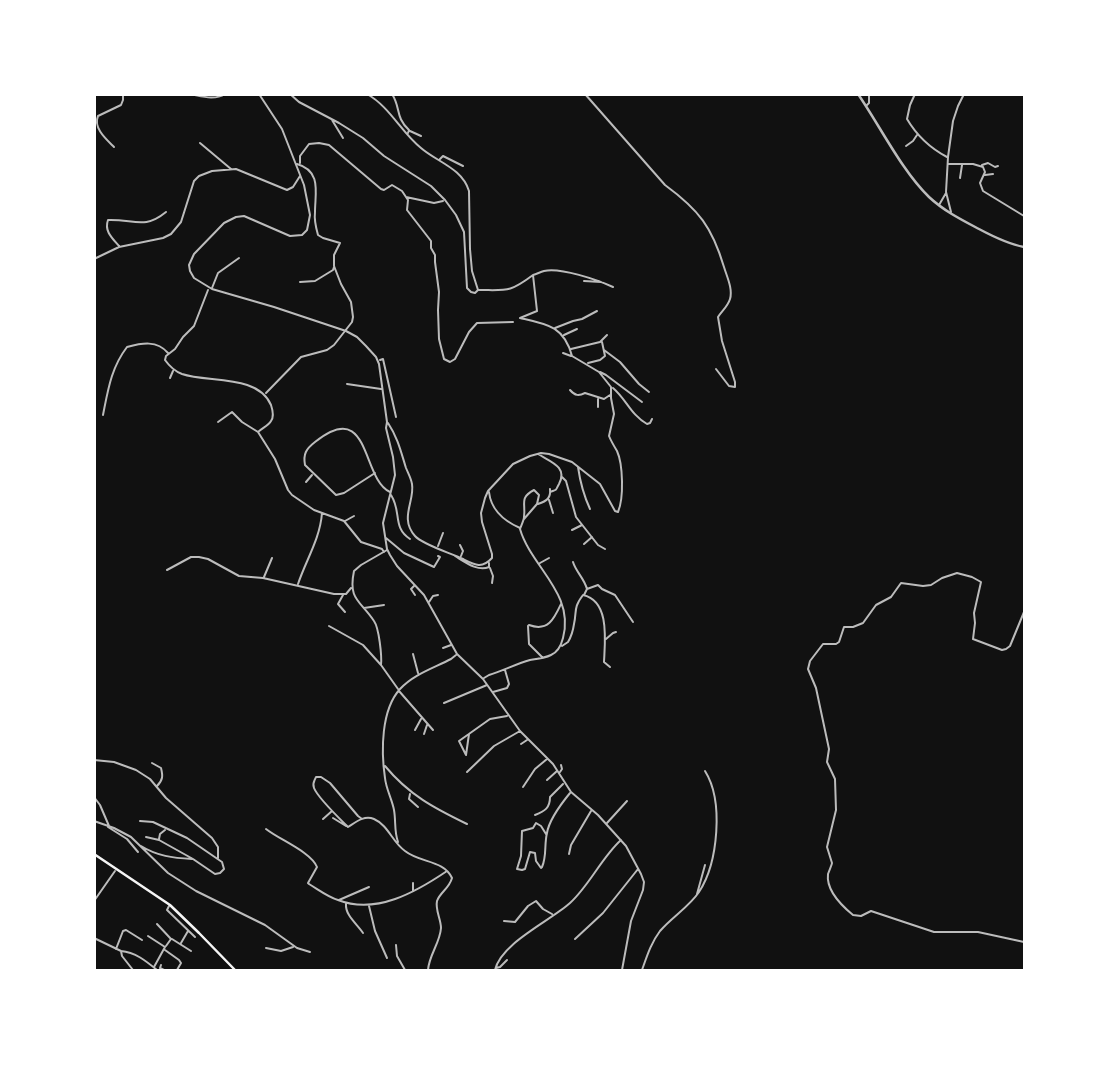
<!DOCTYPE html>
<html>
<head>
<meta charset="utf-8">
<style>
  body { margin:0 }
  #map { position:relative; width:1119px; height:1065px; overflow:hidden; background:#111; font-family:"Fira Sans Condensed",sans-serif }
  canvas { display:block }
  .frame { position:absolute; inset:0; border:96px solid #fff; pointer-events:none }
</style>
</head>
<body>
<div id="map">
<canvas width="1119" height="1065"></canvas>
<div class="frame"></div>
</div>
<script>
const c = document.querySelector('canvas').getContext('2d');
c.lineJoin = 'round';
function strokePath(path, color, width, dash) {
  c.strokeStyle = color;
  c.lineWidth = width;
  c.lineCap = dash ? 'butt' : 'round';
  c.setLineDash(dash || []);
  c.stroke(path);
}
strokePath(new Path2D(`
  M189,94C201,96 214,101 225,94
  M259,94L282,129L304,185L310,215L307,230L302,235L290,236L244,216L236,217L224,223L194,254L189,265L190,271L194,278L212,289L274,307L346,331L357,337L366,346L376,357L379,364L387,422L386,428L393,457L395,475L383,523L387,549L390,555L397,566L424,595L457,654L483,679L520,731L553,764L571,792L598,815L626,846L641,874L644,882L643,890L631,921L622,970
  M290,94L299,102L339,123L363,138L384,156L431,186L445,200L456,215L464,232L467,288L471,292L475,293L478,290
  M367,94C390,107 401,132 421,148C437,162 462,168 469,191L470,249L472,271L478,290C507,290 509,293 533,275L537,311L520,318C547,324 564,326 572,356L599,372L611,387V398L614,414L609,436C611,441 614,446 617,451C623,464 624,498 618,512L615,511L600,484L572,462L549,454L541,453L530,456L513,464L488,491L485,498L481,513L482,522L492,554V558C482,569 475,565 463,559C451,553 423,545 415,536C399,518 415,501 412,484C411,478 408,473 406,468C401,452 398,438 388,423
  M392,94C401,108 395,117 409,130L408,133
  M585,94L665,185C699,210 712,227 724,267C727,277 733,289 730,299C728,306 722,311 718,317L722,341L735,382V387L729,386L716,369
  M915,94L910,105L907,119C917,136 930,148 947,157
  M866,106L869,103V94
  M332,120L343,138
  M410,131L421,136
  M200,143L231,169
  M906,146L913,141L917,135
  M114,147C106,139 93,128 98,116L121,105L123,100V94
  M440,159L443,156L463,166
  M300,163V156L309,144L319,143L329,145L381,189L384,190L392,185L402,191L406,197L434,203L443,201
  M949,164H973L983,167L985,172L980,183L983,191L1024,216
  M982,165L988,163L995,167L998,166
  M985,175L993,174
  M960,178L962,165
  M406,197L408,200L407,210L431,241V248L435,255V262L439,292L438,310L439,339L444,359L450,362L455,359L469,332L477,323L513,322
  M939,205L946,193
  M951,212L946,192L948,157L953,121L958,106L964,94
  M119,246C112,238 104,231 108,220C134,219 144,230 166,212
  M94,259L119,247L163,238L171,234L181,222L194,181L199,176L212,171L236,169L287,190L293,187L300,176
  M533,275C537,274 540,272 544,271C560,267 598,280 613,287
  M584,281L601,282
  M300,282L315,281L333,270L334,267
  M212,288L218,273L239,258
  M208,290L194,326L183,337L175,349L166,356L165,360C170,367 174,371 182,374C208,383 258,374 271,405C273,411 274,417 271,421C268,426 262,428 258,432L275,459L288,490L292,495L314,510L344,521L361,542L382,549L384,552
  M555,328L573,321L582,319L597,311
  M564,335L577,329
  M571,349L600,342L607,335
  M604,350L620,362L639,384L649,392
  M563,353L571,356
  M380,360L383,359L396,417
  M588,363L600,360L605,356L602,342
  M600,372L606,375L642,402
  M170,378L173,371
  M347,384L381,389
  M613,388C626,399 631,415 647,424L650,423L652,419
  M570,390C575,396 579,396 585,393L604,399L610,395
  M266,393L301,357L327,350L334,345L352,322L353,317L351,302L341,284L334,266V255L340,243L323,238L318,235C316,228 314,220 315,212C315,193 322,171 297,164
  M598,407V399
  M103,415C108,390 111,368 127,347C142,343 157,340 168,353
  M218,422L232,412L242,422L258,432
  M538,454C551,462 568,467 559,484C555,491 558,489 550,492
  M578,467C580,481 584,496 590,509
  M375,473L344,493L336,495L305,465C303,454 306,449 315,442C371,397 361,479 390,492
  M562,477L566,481L576,517L598,545L605,549
  M306,482L312,475
  M489,492C491,510 504,521 520,528
  M391,495C402,512 392,527 410,539
  M549,500L553,513
  M538,504C547,501 551,498 550,489
  M345,521L354,516
  M572,530L582,525
  M386,538L404,553L434,567L440,557L438,556
  M584,544L592,537
  M460,545L463,551L461,556
  M438,546L443,533
  M387,550L361,565L354,571C348,600 360,600 374,621C379,628 382,656 381,665L398,689
  M455,556C465,562 478,572 489,567V563
  M573,562C576,572 584,578 587,589L584,595
  M540,563L549,558
  M490,568L493,576L492,583
  M167,570L191,557H199L208,559L239,576L263,578L334,594H346L351,588
  M264,577L272,558
  M298,584C306,560 320,539 322,513
  M414,586L411,589L415,595
  M587,589L598,585L602,589L615,595L633,622
  M343,595L338,604L345,612
  M429,602L433,596L438,595
  M364,608L384,605
  M1024,612L1010,646L1006,649L1002,650L973,639L975,623L974,613L981,582L972,577L957,573L942,578L931,585L923,586L901,583L891,597L876,605L863,623L853,627H844L839,642L836,644H823L810,661L808,669L816,688L829,749L827,762L835,779L836,810L827,847L832,863C832,864 828,874 828,874C826,890 842,906 853,915L861,916L871,911L934,932H978L1024,942
  M329,626L363,645L381,665
  M606,639L613,633L616,632
  M562,646L568,642C571,637 573,631 574,624C577,611 573,608 583,595C610,601 605,640 604,662L610,667
  M443,648L451,645
  M413,654L418,673
  M542,657L529,644L528,626L529,625C548,632 554,619 561,604
  M484,678L489,675C502,671 516,664 530,660C537,659 545,658 551,655C558,652 561,646 563,638C575,593 531,567 520,529C521,526 524,520 524,517C526,503 519,498 534,490L539,495L537,504L524,519
  M399,691L433,730
  M493,692L507,688L509,684L505,670
  M444,703L487,685
  M415,730L421,719
  M424,734L427,725
  M469,734L466,755L459,741L490,719L507,716
  M521,744L527,740
  M94,760L114,762L136,770L150,779L166,798L212,838L218,847V858
  M152,763L161,768C163,776 163,780 157,786
  M385,766C409,795 434,808 467,824
  M467,772L494,746L520,731
  M560,772L562,769L561,765
  M547,780L557,771
  M523,787L535,769L547,759
  M410,794L409,799L418,807
  M94,797L100,805L109,826
  M535,815C545,811 550,808 550,797L563,784
  M333,818L346,826
  M323,819L332,811
  M362,819L358,816L330,783L321,777H316C314,782 312,783 314,788C318,798 340,819 348,827C356,822 364,815 374,819C388,825 393,843 405,851C420,863 444,860 452,878C449,889 440,892 437,901C435,910 441,919 441,928C440,943 429,955 428,970
  M94,821L114,828L131,837L168,873L196,891L265,925L297,948L310,952
  M140,821L153,822L187,838L222,862L224,869L220,873L215,874L193,859L159,840L146,837
  M607,823L627,801
  M108,827L127,839L138,852
  M266,829C280,840 311,852 317,867L308,883L309,884C319,890 328,897 338,900C376,915 416,892 447,871
  M546,834L541,826L536,823L533,828L522,831L521,856L517,869L522,870L525,869L530,852L535,853L536,861L541,868L542,867C547,856 544,845 547,833C549,820 561,804 570,793
  M159,839L160,834L165,830
  M398,842C394,831 396,821 394,810C392,799 386,789 385,778C381,751 381,710 400,689C414,674 434,668 451,659L456,655
  M141,846C157,856 173,858 192,859
  M569,854L571,845L591,811
  M413,883V891
  M697,894L705,865
  M339,900L369,887
  M94,901L115,871
  M346,904C345,915 357,924 363,933
  M169,906L167,910L195,937
  M369,906L375,931L387,958
  M504,921L515,922L528,906L536,901L543,909L552,914
  M157,924L171,939L166,946
  M148,936L165,947L154,967
  M94,938L121,951
  M172,939L191,951
  M575,939L603,913L638,869
  M181,943L188,931
  M396,945L397,956L405,970
  M266,948L281,951L293,947
  M116,949L123,931L126,930L142,940
  M165,950L179,960L181,963L177,970
  M161,965L160,968L164,970
  M496,968L500,967L507,960
  M133,970L122,956L121,951C135,952 146,961 157,970
  M495,970C501,943 550,921 570,903C589,886 602,857 621,840
  M642,970C647,956 651,943 660,931C672,917 689,907 699,892C718,863 724,801 705,771`), '#bcbcbc', 2);
strokePath(new Path2D(`
  M858,94C880,126 902,171 929,197C944,211 962,220 979,229C994,237 1008,244 1024,247`), '#bcbcbc', 2.5);
strokePath(new Path2D(`
  M94,854L170,905L199,933L235,970`), '#f5f5f5', 2.5);
</script>
</body>
</html>
